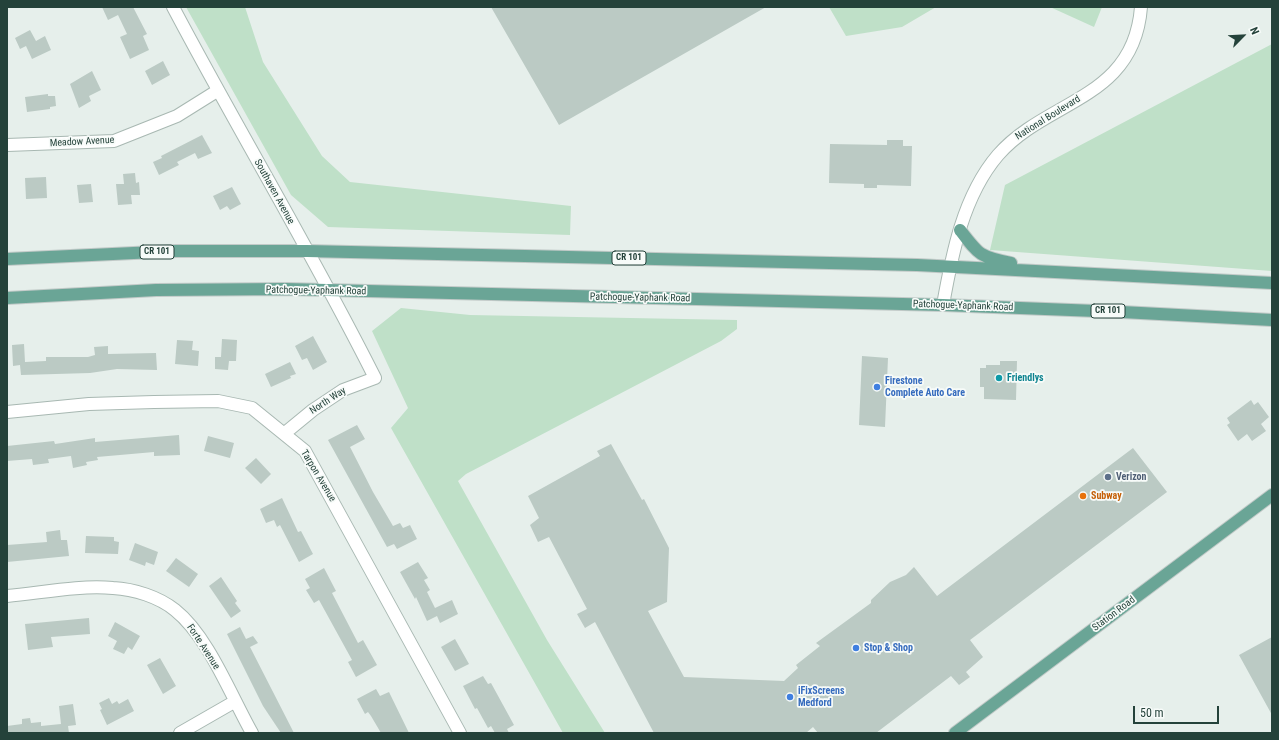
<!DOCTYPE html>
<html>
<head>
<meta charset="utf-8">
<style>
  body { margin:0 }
  #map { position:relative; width:1279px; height:740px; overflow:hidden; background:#e6efeb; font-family:"Roboto Condensed",sans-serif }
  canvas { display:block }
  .frame { position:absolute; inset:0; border:8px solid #24423a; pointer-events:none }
  .north { position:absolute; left:1223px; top:16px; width:40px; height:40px; -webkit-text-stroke:3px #f7fbf9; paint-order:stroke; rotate:66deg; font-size:11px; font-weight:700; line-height:16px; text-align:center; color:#24423a }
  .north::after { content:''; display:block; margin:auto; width:14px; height:18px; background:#24423a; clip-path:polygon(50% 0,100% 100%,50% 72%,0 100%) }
  .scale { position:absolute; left:1133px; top:706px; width:86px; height:18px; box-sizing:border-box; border:2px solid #24423a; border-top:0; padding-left:5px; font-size:12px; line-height:14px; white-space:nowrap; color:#24423a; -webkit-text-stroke:3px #f7fbf9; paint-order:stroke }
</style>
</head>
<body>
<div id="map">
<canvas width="1279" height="740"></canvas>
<div class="frame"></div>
<div class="north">N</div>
<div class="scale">50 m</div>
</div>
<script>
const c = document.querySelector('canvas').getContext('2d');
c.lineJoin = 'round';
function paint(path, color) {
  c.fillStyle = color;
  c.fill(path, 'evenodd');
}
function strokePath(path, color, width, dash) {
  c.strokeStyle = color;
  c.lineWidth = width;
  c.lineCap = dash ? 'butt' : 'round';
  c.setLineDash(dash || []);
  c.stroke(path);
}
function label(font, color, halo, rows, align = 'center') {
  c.font = font + ' "Roboto Condensed",sans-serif';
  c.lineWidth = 3.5;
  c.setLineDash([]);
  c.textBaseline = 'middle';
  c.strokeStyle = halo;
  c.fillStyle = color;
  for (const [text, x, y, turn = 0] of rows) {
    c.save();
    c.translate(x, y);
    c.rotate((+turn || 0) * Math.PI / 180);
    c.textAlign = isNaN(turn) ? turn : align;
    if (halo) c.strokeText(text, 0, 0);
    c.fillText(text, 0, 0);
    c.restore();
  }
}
paint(new Path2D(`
  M186,7H245L263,62L322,156L350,182L571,206L570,235L328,227L291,195Z
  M829,7H936L902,27L846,36Z
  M1050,7H1102L1094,27Z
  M1272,44V271L990,250L1005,185Z
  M401,308L470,315L737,320V329L721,341L466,474L458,481L547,640L605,733H563L391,428L408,408L372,331Z`), '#bfe0c8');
paint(new Path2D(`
  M102,7H133L147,34L143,36L149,50L130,59L120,37L127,34L118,15L108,20Z
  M491,7H766L559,125Z
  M30,30L36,41L45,36L51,50L32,59L26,46L20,49L15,38Z
  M163,61L170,75L152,85L145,71Z
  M92,71L101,90L89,96L91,101L79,108L70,84Z
  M48,94V96H55L56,106L50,107V109L27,112L25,97Z
  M202,135L212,153L198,159L195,153L177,162L179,165L159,175L153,162L162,158L161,156Z
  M887,140H903V146H912L911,186L877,185V188H864V184L829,183L830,144L887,145Z
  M135,173L136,183L139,182L140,195H131L132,204L118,205L116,184H124L123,174Z
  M46,177L47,198L26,199L25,178Z
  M91,184L93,202L79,203L77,185Z
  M232,187L241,204L230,210L227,206L220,210L213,196Z
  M313,336L327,362L313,370L307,358L302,360L295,346Z
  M222,339L237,340L236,361H229L228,370L215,369V357H221Z
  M177,340L193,341L192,350L199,351L198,366L175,364Z
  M24,344L25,362L46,361V357H88L95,355L94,347L108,346V354L156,353L157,370L117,369L90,373L21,375L20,365L13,366L12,345Z
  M862,356L888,358L885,427L859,425Z
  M1000,361H1017L1016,400L984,399V387H980V368H986V365H1000Z
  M290,362L296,374L290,376L291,378L271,387L265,374Z
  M1251,400L1254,405L1258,402L1269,417L1261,424L1266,431L1252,441L1247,434L1238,441L1227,425L1230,423L1227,418Z
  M357,425L365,439L350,447L373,492L393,526L400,523L403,528L410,525L417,539L397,549L394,544L387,547L328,440Z
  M179,435L180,455L154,456V452L97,457L98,460L86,462L87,465L73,468L71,456L48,459L49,463L33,465L32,459L7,461V446L54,441L55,444L95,438V442Z
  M208,436L234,443L230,458L204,451Z
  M611,444L642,500L644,499L669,548L667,602L648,611L684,677L784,681L798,668L796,665L820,646L816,643L871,603V600L890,582L906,575L914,567L937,596L1133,448L1167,492L970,640L983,657L966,672L970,677L959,685L951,676L876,733H818L813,727L806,733H654L595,622L585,628L577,614L587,609L549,537L538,542L530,525L539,518L528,496L600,456L597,451Z
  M256,458L271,474L261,484L245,468Z
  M282,498L298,532L301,531L313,554L299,562L280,525L277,527L274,520L266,523L260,509Z
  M60,530L61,540H67L69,556L7,562V545L47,542L46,532Z
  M86,536L114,537V541L119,542L118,554L85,553Z
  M135,543L158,552L154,565L146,562L145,566L129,560Z
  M176,558L198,574L189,587L166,571Z
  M418,562L428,578L424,580L430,590L427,592L435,608L452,600L458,614L440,623L437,616L427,621L416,597L415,599L400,572Z
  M324,568L336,591L332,593L358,643L363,640L377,665L356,677L348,662L352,660L319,600L314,603L306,590L310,588L305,579Z
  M221,577L237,601L235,603L241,611L231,618L209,586Z
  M89,618L90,634L51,637L53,647L28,650L25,624Z
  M115,622L140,636L132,650L128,647L124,654L113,649L117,641L108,636Z
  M240,627L246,639L253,636L258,643L250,647L294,733H281L263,706L227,634Z
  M1272,637V715L1239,655Z
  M455,639L469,664L455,671L441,647Z
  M160,658L176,686L163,694L147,665Z
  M483,676L488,684L491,683L514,725L507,729L509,733H495L491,726L488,728L477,708L475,709L463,686Z
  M376,689L380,696L389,692L409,733H381L371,716L368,712L365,714L357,699Z
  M109,698L112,704L117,701L119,704L128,699L134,711L107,725L100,710L102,709L99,703Z
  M73,704L76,725L68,726L69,733H7V726L22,724V719L30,718L31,723L41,722V726L61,724L59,706Z`), '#bbcac4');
const minor = new Path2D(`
  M173,7C239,132 312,252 375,378L343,390L313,410L285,433
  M7,145L114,141L177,116L217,91
  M943,305C952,254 963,196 998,155C1047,99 1134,100 1141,7
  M7,412L89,404L154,402L218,401L252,408L305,451L460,733
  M7,596C41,593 78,585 113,588C134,589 159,597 175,610C208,636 231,696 252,733
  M180,733L234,702`);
const major = new Path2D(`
  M960,230C979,255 980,257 1011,263
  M7,259L176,251H307L917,265L1272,283
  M7,298L156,290L286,289L943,305L1122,312L1272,320
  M955,733L1272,495`);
strokePath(minor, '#a8b8b2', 14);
strokePath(major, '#c2cac8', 14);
strokePath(minor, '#fff', 12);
strokePath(major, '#6aa596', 12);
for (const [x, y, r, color] of [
  [999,378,4,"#0f9aa8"],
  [877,387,4,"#3f7fe0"],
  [1108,477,4,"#5c6f8a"],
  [1083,496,4,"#e8710a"],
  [856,648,4,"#3f7fe0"],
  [790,697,4,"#3f7fe0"]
]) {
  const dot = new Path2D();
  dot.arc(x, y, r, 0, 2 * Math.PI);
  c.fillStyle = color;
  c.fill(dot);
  strokePath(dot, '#f7fbf9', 1.5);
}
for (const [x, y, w] of [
  [157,252,34],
  [629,258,34],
  [1108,311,34]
]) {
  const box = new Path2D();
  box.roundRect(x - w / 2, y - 7, w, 14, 3);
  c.fillStyle = '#f7fbf9';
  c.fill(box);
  strokePath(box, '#24423a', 1);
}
label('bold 9px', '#24423a', null, [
  ["CR 101",157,252],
  ["CR 101",629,258],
  ["CR 101",1108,311]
]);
label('10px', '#24423a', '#f7fbf9', [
  ["National Boulevard",1048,118,-32],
  ["Meadow Avenue",82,142,-3],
  ["Southaven Avenue",274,192,61],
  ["Patchogue-Yaphank Road",316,291,1],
  ["Patchogue-Yaphank Road",640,298,1],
  ["Patchogue-Yaphank Road",963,306,2],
  ["North Way",328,401,-33],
  ["Tarpon Avenue",318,476,59],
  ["Station Road",1114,614,-37],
  ["Forte Avenue",203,647,57]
]);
label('bold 10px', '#0d838f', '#f7fbf9', [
  ["Friendlys",1007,378]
], 'left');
label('bold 10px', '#366cbe', '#f7fbf9', [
  ["Firestone",885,381],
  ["Complete Auto Care",885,393],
  ["Stop & Shop",864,648],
  ["iFixScreens",798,691],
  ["Medford",798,703]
], 'left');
label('bold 10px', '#4e5e75', '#f7fbf9', [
  ["Verizon",1116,477]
], 'left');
label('bold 10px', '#c56008', '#f7fbf9', [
  ["Subway",1091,496]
], 'left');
</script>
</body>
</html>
